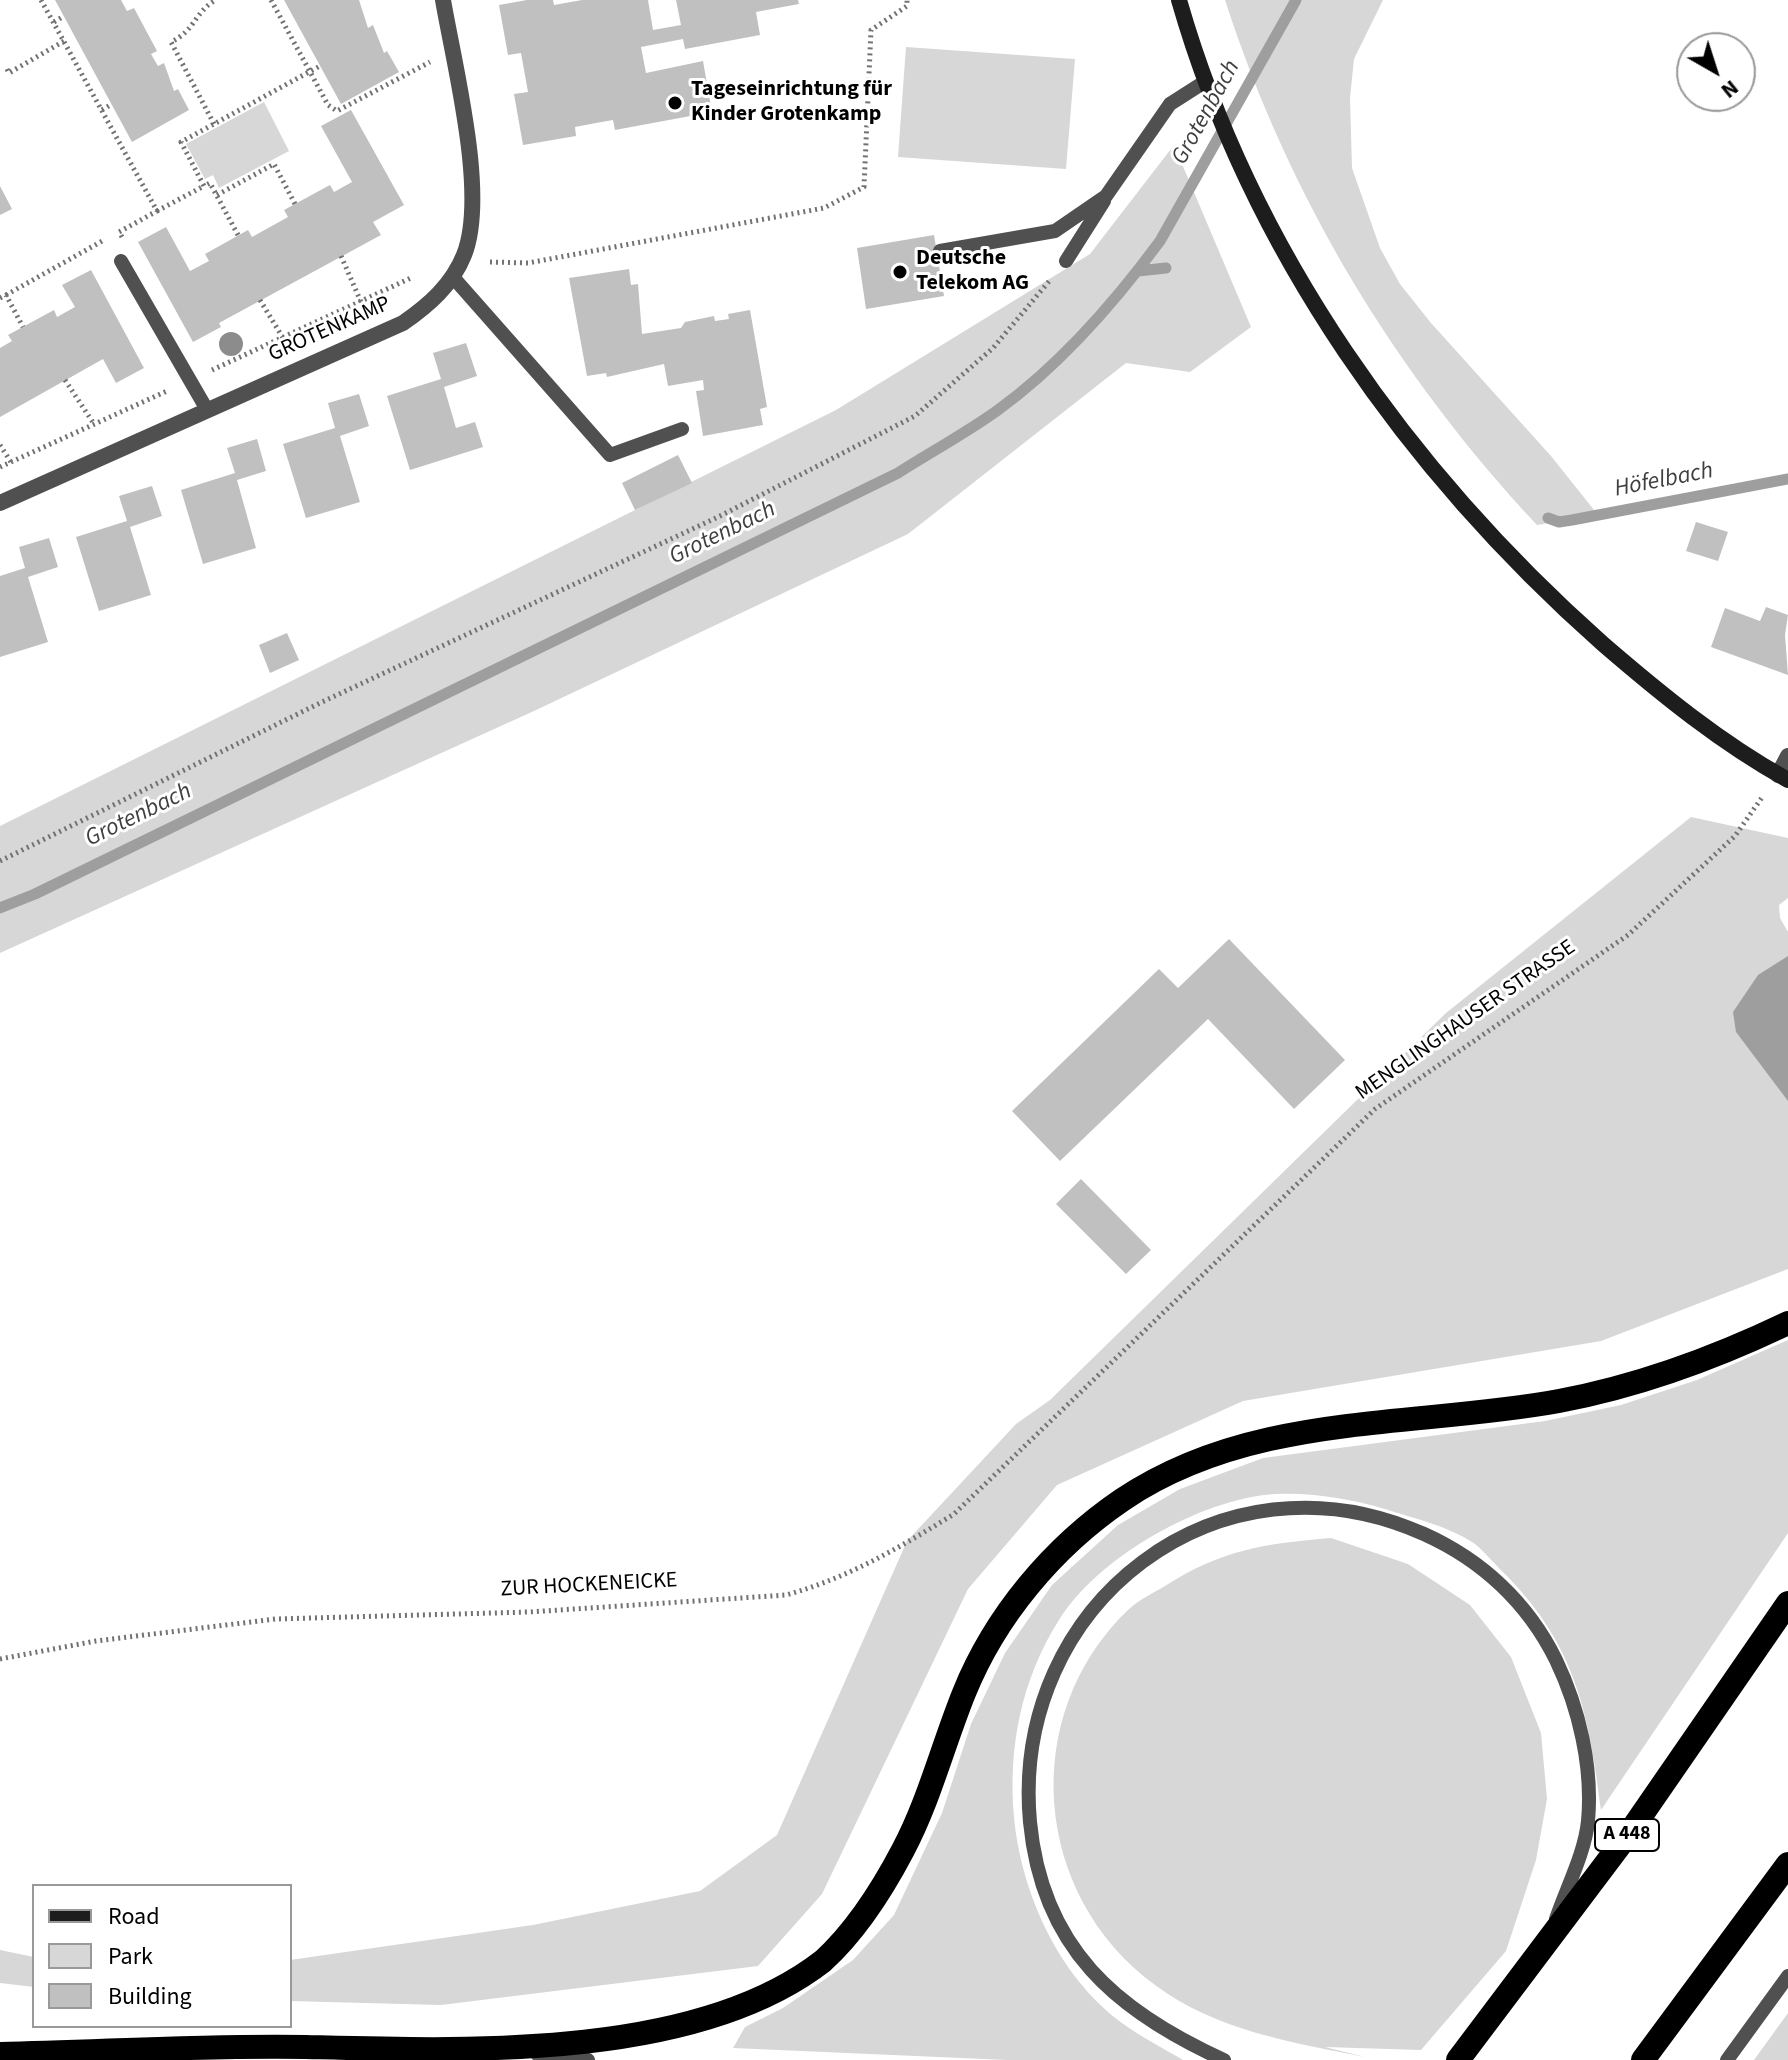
<!DOCTYPE html>
<html>
<head>
<meta charset="utf-8">
<style>
  body { margin:0 }
  #map { position:relative; width:1788px; height:2060px; overflow:hidden; background:#fff; font-family:"Source Sans 3",sans-serif }
  canvas { display:block }
  .legend { position:absolute; left:32px; top:1884px; width:260px; height:144px; box-sizing:border-box; background:#fff; border:2px solid #999; margin:0; padding:10px 14px; list-style:none; font-size:24px; color:#000 }
  .legend li { display:flex; align-items:center; gap:16px; height:40px }
  .legend b { width:40px; border:2px solid #999 }
  .north { position:absolute; left:1676px; top:32px; width:80px; height:80px; box-sizing:border-box; background:#fff; border:2px solid #999; border-radius:50%; rotate:141deg; font-size:22px; font-weight:700; line-height:32px; text-align:center; color:#000 }
  .north::after { content:''; display:block; margin:auto; width:28px; height:36px; background:#000; clip-path:polygon(50% 0,100% 100%,50% 72%,0 100%) }
</style>
</head>
<body>
<div id="map">
<canvas width="1788" height="2060"></canvas>
<ul class="legend">
<li><b style="height:10px;background:#1d1d1d"></b>Road</li>
<li><b style="height:22px;background:#d7d7d7"></b>Park</li>
<li><b style="height:22px;background:#c0c0c0"></b>Building</li>
</ul>
<div class="north">N</div>
</div>
<script>
const c = document.querySelector('canvas').getContext('2d');
c.lineJoin = 'round';
function paint(path, color) {
  c.fillStyle = color;
  c.fill(path, 'evenodd');
}
function strokePath(path, color, width, dash) {
  c.strokeStyle = color;
  c.lineWidth = width;
  c.lineCap = dash ? 'butt' : 'round';
  c.setLineDash(dash || []);
  c.stroke(path);
}
function label(font, color, halo, rows, align = 'center') {
  c.font = font + ' "Source Sans 3",sans-serif';
  c.lineWidth = 6;
  c.setLineDash([]);
  c.textBaseline = 'middle';
  c.strokeStyle = halo;
  c.fillStyle = color;
  for (const [text, x, y, turn = 0] of rows) {
    c.save();
    c.translate(x, y);
    c.rotate((+turn || 0) * Math.PI / 180);
    c.textAlign = isNaN(turn) ? turn : align;
    if (halo) c.strokeText(text, 0, 0);
    c.fillText(text, 0, 0);
    c.restore();
  }
}
paint(new Path2D(`
  M1225,0H1383L1354,59L1350,98L1352,168L1380,248L1400,284L1431,323L1551,456L1598,515L1537,525C1396,374 1289,198 1225,0Z
  M906,47L1075,59L1066,169L898,157Z
  M264,102L289,151L219,188L213,175L205,179L186,144Z
  M1174,145L1251,327L1190,372L1126,363L908,534L534,711L0,953V826L836,410L1090,254Z
  M1691,817L1788,838V898L1779,905L1780,918L1788,932V1269L1601,1341L1243,1401L1057,1485L968,1589L822,1894L758,1966L441,2005L290,2001V1960L533,1925L700,1891L777,1835L907,1541L1016,1424L1050,1400L1446,1013Z
  M1788,1340V1533L1601,1810C1589,1715 1576,1647 1507,1576C1496,1566 1486,1553 1475,1544C1451,1527 1413,1518 1385,1509C1348,1498 1302,1491 1264,1495C1193,1504 1097,1559 1059,1620C1021,1680 1008,1748 1014,1817C1021,1893 1059,1977 1122,2023C1141,2037 1163,2048 1183,2060H1007L733,2048L745,2027L783,2008L853,1960L894,1915L942,1813L971,1724L1005,1653L1052,1585L1118,1525L1180,1489L1263,1458L1545,1421L1621,1405L1697,1380Z
  M1331,1538L1408,1564L1470,1605L1511,1657L1541,1733L1547,1799L1536,1860L1506,1951L1421,2050L1325,2047L1365,2057C1291,2042 1217,2031 1155,1985C1032,1895 1018,1714 1129,1609C1139,1600 1153,1593 1165,1586C1223,1549 1264,1544 1331,1538Z
  M0,1950L34,1957V1987L0,1983Z
  M1788,2013V2060H1754Z`), '#d7d7d7');
paint(new Path2D(`
  M1788,956V1101L1736,1032L1733,1012L1758,975Z`), '#9e9e9e');
strokePath(new Path2D(`
  M1138,271L1166,268
  M1548,518L1559,522L1572,520L1788,479
  M0,908L35,894L898,473C931,452 966,433 998,410C1060,365 1115,302 1160,241L1296,0`), '#9e9e9e', 11);
paint(new Path2D(`
  M55,0H121L127,11L134,8L157,51L151,54L158,66L164,63L174,91L178,89L189,110L132,142Z
  M284,0H359L368,28L373,25L384,53L387,51L399,72L341,104Z
  M527,0H553L554,5L582,0H648L653,30L681,25L676,0H798L799,4L756,12L760,35L685,49L683,39L641,47L646,73L703,61L712,112L615,130L613,120L596,123L575,127L576,136L523,145L514,94L528,92L521,53L508,55L499,5Z
  M351,110L404,205L373,222L381,235L219,323L221,327L193,342L138,242L166,227L190,271L209,261L205,254L248,230L252,237L288,217L284,210L295,204L330,185L334,192L352,182L321,126Z
  M0,186L12,209L0,215Z
  M934,235L944,296L866,309L857,248Z
  M629,269L631,285L638,284L642,334L681,328L685,322L714,316L715,321L729,319L728,314L750,310L767,407L760,409L763,425L703,436L696,391L704,390L703,380L668,386L664,364L607,377L606,373L587,376L569,278Z
  M91,270L144,368L116,383L103,359L0,417V348L12,341L8,335L54,310L57,317L75,307L62,285Z
  M466,343L477,376L444,387L456,428L475,422L483,447L410,470L387,396L441,379L433,353Z
  M359,394L369,426L340,436L360,502L306,518L283,444L335,428L328,403Z
  M257,439L266,471L237,480L256,548L203,564L181,490L235,473L227,448Z
  M678,455L692,483L635,510L622,483Z
  M152,486L162,516L130,527L151,595L99,611L76,537L127,521L119,496Z
  M1696,522L1728,532L1718,561L1686,551Z
  M49,538L58,567L28,577L48,642L0,657V576L25,568L19,547Z
  M1766,607L1788,615L1785,635L1788,675L1711,647L1725,608L1760,621Z
  M287,633L299,660L270,673L259,645Z
  M1229,939L1345,1060L1294,1109L1208,1019L1060,1161L1012,1111L1159,969L1178,988Z
  M1081,1179L1151,1250L1126,1274L1056,1204Z`), '#c0c0c0');
strokePath(new Path2D(`
  M41,0L157,211L119,232L122,237
  M271,0L328,105L337,111L430,62
  M54,22L64,16
  M7,69L9,73L64,41
  M102,110L112,104
  M214,124L171,42C196,30 195,11 216,0
  M217,195L274,164L295,204
  M157,211L204,186
  M238,235L210,183L204,186L181,142L320,66
  M341,256L361,302
  M490,262L528,263L824,208L864,187L871,30L907,6V0
  M6,295L104,240
  M0,298L6,295L23,327
  M260,300L283,338
  M212,370L413,277
  M65,380L94,424
  M0,445L11,462
  M0,467L167,391
  M0,861L322,702L718,517L915,416L993,348L1051,279
  M0,1659L96,1641L275,1619L529,1612L786,1595C848,1578 899,1548 954,1514L1375,1109L1628,935L1735,836L1763,796`), '#727272', 5, [2, 4]);
strokePath(new Path2D(`
  M940,251L1055,231L1106,196L1170,104L1206,81
  M121,261L206,408
  M1066,261L1104,201
  M452,276L610,455L682,429
  M537,2054L588,2060
  M1224,2060C1116,2011 1042,1948 1030,1822C1010,1604 1219,1442 1424,1534C1482,1560 1528,1603 1556,1660C1579,1708 1593,1767 1588,1821C1585,1853 1566,1889 1556,1919
  M1727,2060L1788,1976`), '#505050', 14);
strokePath(new Path2D(`
  M0,503L403,323C429,305 452,285 464,255C488,195 454,65 443,0
  M1778,775L1788,756`), '#505050', 16);
strokePath(new Path2D(`
  M1179,0C1251,251 1410,473 1603,644C1661,694 1721,743 1788,780`), '#1d1d1d', 16);
strokePath(new Path2D(`
  M0,2054C102,2052 204,2045 306,2047C465,2051 696,2060 823,1961C857,1930 882,1890 903,1850C929,1801 943,1745 964,1693C995,1616 1053,1547 1122,1500C1252,1412 1412,1428 1559,1401C1639,1386 1715,1358 1788,1323
  M1458,2060L1632,1829L1788,1603
  M1643,2060L1788,1864`), '#000', 24);
c.fillStyle = '#8c8c8c';
for (const [x, y] of [
  [231,344]
]) {
  c.beginPath();
  c.arc(x, y, 12, 0, 2 * Math.PI);
  c.fill();
}
for (const [x, y, r, color] of [
  [675,103,8,"#000"],
  [900,272,8,"#000"]
]) {
  const dot = new Path2D();
  dot.arc(x, y, r, 0, 2 * Math.PI);
  c.fillStyle = color;
  c.fill(dot);
  strokePath(dot, '#fff', 3);
}
for (const [x, y, w] of [
  [1627,1835,64]
]) {
  const box = new Path2D();
  box.roundRect(x - w / 2, y - 16, w, 32, 6);
  c.fillStyle = '#fff';
  c.fill(box);
  strokePath(box, '#000', 2);
}
label('bold 20px', '#000', null, [
  ["A 448",1627,1835]
]);
label('bold 22px', '#000', '#fff', [
  ["Tageseinrichtung für",691,90],
  ["Kinder Grotenkamp",691,115],
  ["Deutsche",916,259],
  ["Telekom AG",916,284]
], 'left');
label('22px', '#000', '#fff', [
  ["GROTENKAMP",330,330,-24],
  ["MENGLINGHAUSER STRASSE",1466,1021,-35],
  ["ZUR HOCKENEICKE",589,1586,-3]
]);
label('italic 24px', '#3f3f3f', '#fff', [
  ["Grotenbach",1207,113,-61],
  ["Höfelbach",1664,481,-11],
  ["Grotenbach",723,534,-26],
  ["Grotenbach",139,816,-26]
]);
</script>
</body>
</html>
